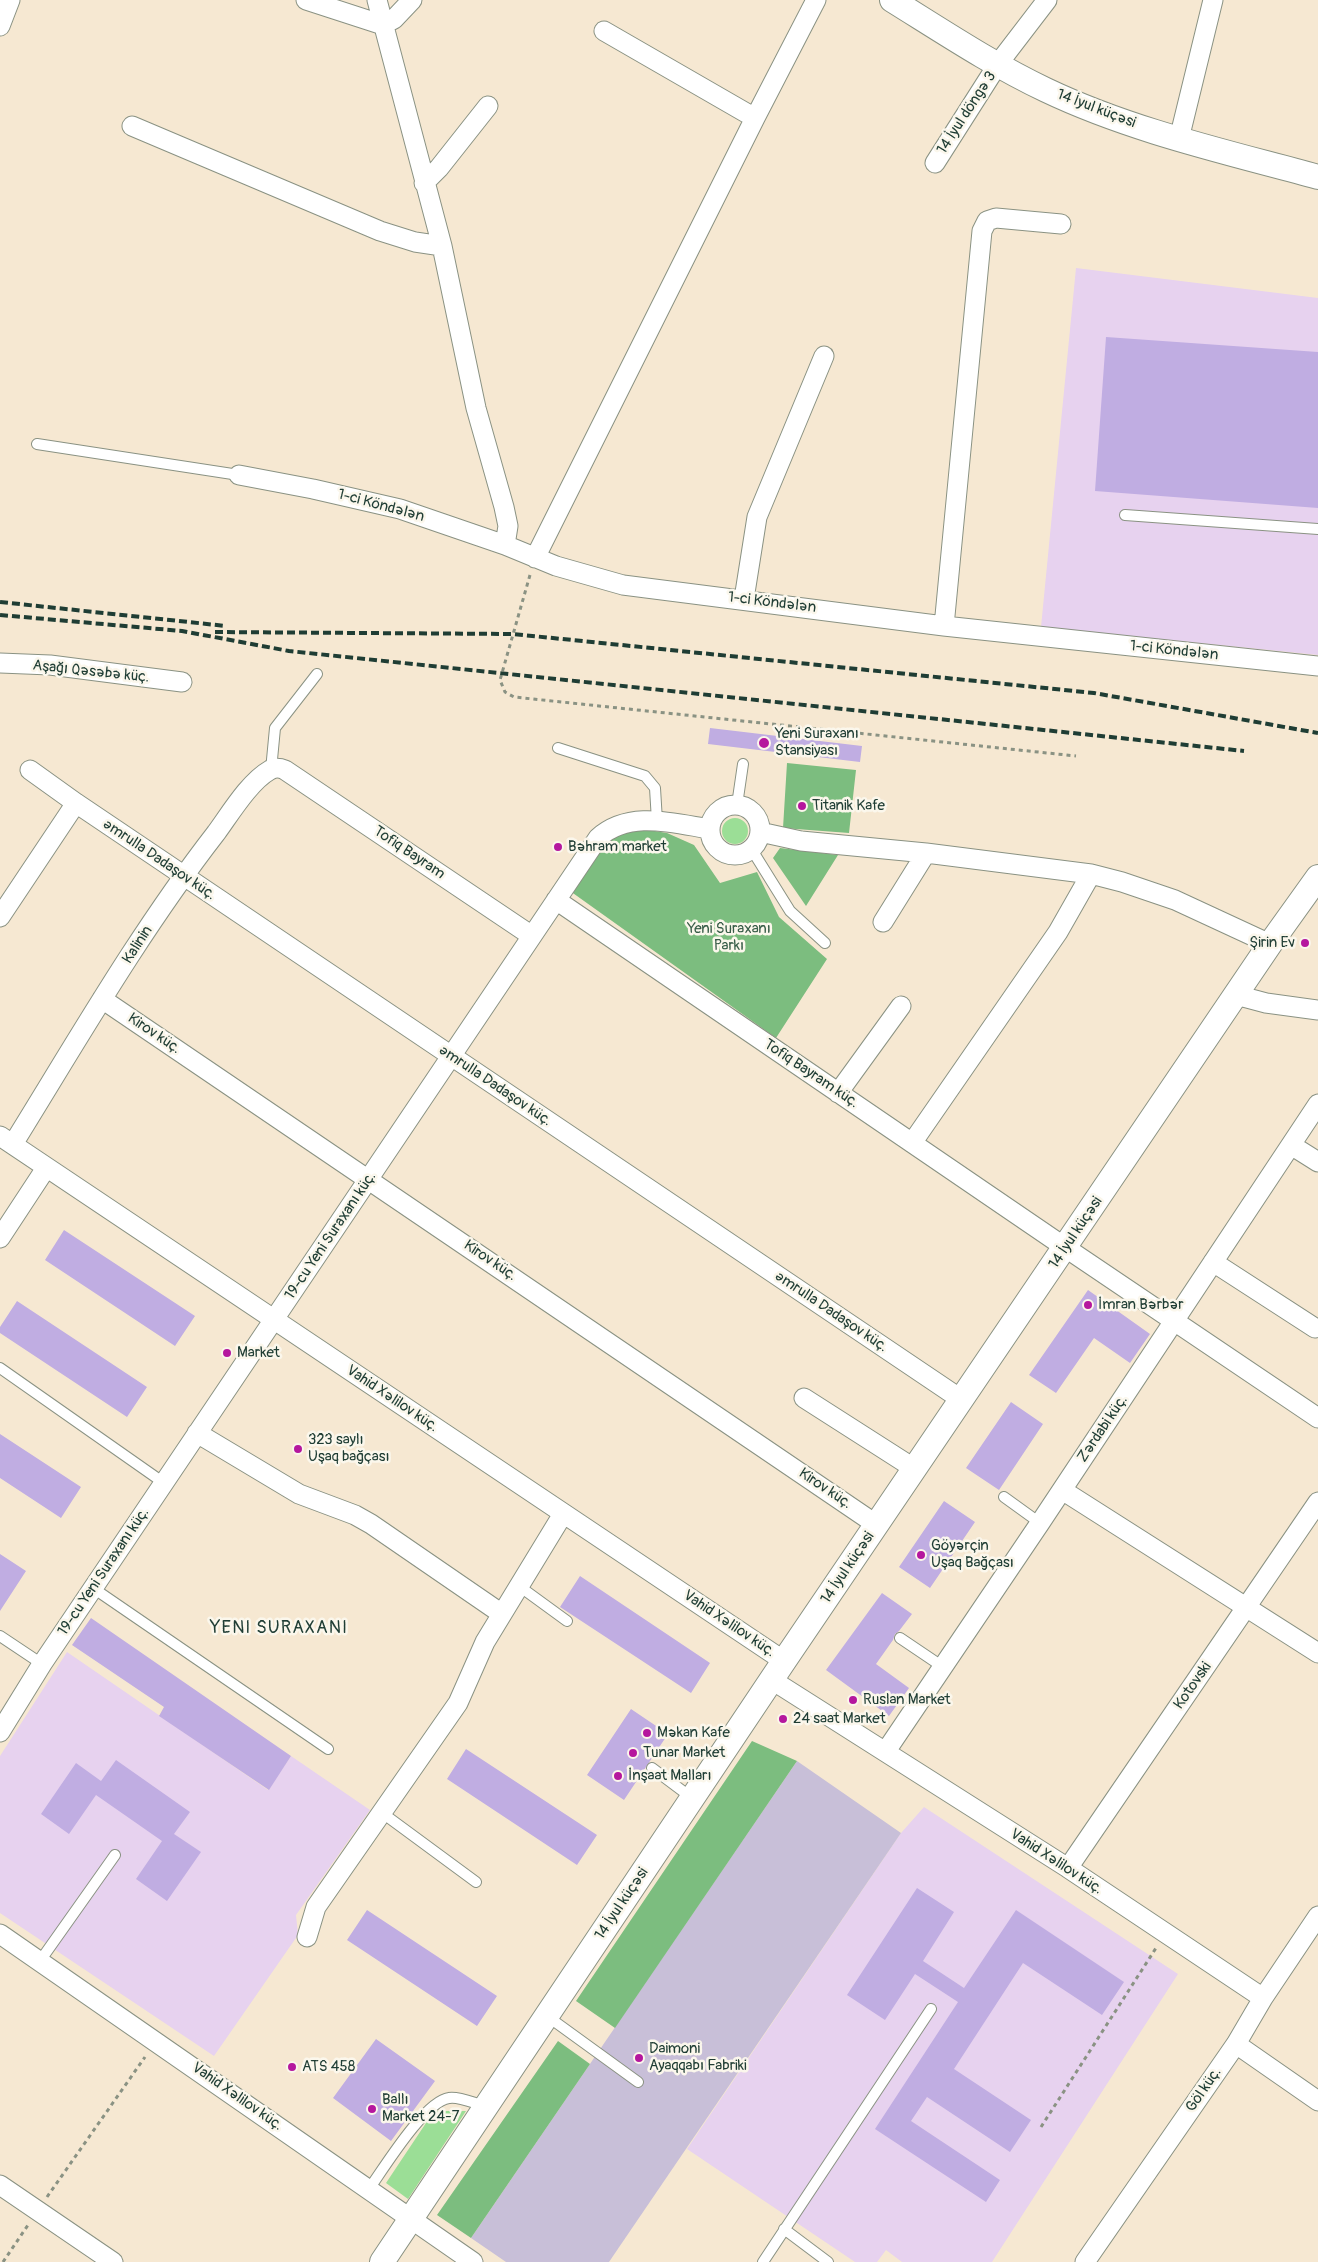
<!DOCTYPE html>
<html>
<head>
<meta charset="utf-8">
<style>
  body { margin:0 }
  canvas { display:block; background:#f6e8d2 }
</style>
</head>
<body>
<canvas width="1318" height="2262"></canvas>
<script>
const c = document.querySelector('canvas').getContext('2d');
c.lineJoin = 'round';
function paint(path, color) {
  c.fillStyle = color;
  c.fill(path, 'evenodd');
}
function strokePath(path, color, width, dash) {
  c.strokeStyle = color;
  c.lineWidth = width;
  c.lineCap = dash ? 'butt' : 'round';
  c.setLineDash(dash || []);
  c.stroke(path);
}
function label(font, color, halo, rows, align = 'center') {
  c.font = font + ' Pangolin,sans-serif';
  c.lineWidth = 5;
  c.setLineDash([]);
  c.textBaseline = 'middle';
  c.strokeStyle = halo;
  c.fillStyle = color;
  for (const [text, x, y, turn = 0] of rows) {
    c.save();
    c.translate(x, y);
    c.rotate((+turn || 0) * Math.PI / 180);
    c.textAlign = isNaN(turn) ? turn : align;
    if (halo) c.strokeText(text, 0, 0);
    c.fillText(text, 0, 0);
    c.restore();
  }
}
paint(new Path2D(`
  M1076,268L1318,298V655L1041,627Z
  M67,1652L268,1790L291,1756L370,1810L296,1915L298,1935L214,2056L0,1913V1756Z
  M924,1807L1178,1974L992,2262H902L886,2250L877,2262H855L687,2149L901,1833Z`), '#e7d2ef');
paint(new Path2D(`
  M797,1761L901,1833L609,2262H506L471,2238Z`), '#c8bfd8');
paint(new Path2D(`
  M722 831a13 13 0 1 1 26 0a13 13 0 1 1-26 0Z
  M434,2111H466L408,2199L386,2183Z`), '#9bde96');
paint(new Path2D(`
  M787,763L856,770L849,833L783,828Z
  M636,828L667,833L694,845L720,883L757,872L779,917L827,959L776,1038L570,891L594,853L613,836Z
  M780,848L838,855L806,906L773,858Z
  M752,1741L797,1761L615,2028L576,2001Z
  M558,2041L590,2064L471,2238L437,2215Z`), '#7cbd7f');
paint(new Path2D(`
  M1106,337L1318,352V508L1095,491Z
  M710,728L862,746L860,762L708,744Z
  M64,1230L195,1316L175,1346L45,1260Z
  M1088,1290L1150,1334L1130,1363L1094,1338L1056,1393L1029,1375Z
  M17,1301L147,1387L127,1417L0,1333V1327Z
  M1011,1402L1043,1424L999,1490L966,1468Z
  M0,1434L81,1487L61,1518L0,1478Z
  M944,1501L975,1522L930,1588L899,1567Z
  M0,1554L26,1571L0,1611Z
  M580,1576L710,1663L691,1693L560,1607Z
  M882,1593L912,1614L899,1631L895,1634L893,1640L876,1664L909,1688L889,1716L826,1670Z
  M91,1618L291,1756L269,1790L159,1716L164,1707L72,1645Z
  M631,1709L668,1734L624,1800L587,1775Z
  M466,1749L597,1835L577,1865L447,1779Z
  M116,1760L190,1812L174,1834L201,1852L167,1901L136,1879L162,1841L96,1795L69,1834L41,1814L76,1763L101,1781Z
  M917,1888L954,1912L923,1961L964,1988L1016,1910L1124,1982L1102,2015L1023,1963L954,2069L1031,2120L1010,2152L927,2097L911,2121L1000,2180L986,2202L875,2129L958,2002L915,1974L885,2020L847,1995Z
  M367,1910L497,1996L477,2026L347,1940Z
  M376,2039L435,2081L391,2141L333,2098Z`), '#c0ade2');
const service = new Path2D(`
  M37,444L239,475
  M1125,515L1318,529
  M558,748L645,776L655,788L657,821
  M271,770L275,728L317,674
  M737,805L743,764
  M752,850L790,911L825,943
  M0,1368L164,1483
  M1004,1497L1040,1523
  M519,1586L567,1621
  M93,1588L328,1749
  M0,1636L42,1664
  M900,1638L943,1667
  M652,1768L692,1798
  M381,1812L476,1882
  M40,1961L115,1855
  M547,2016L638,2082
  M369,2189C384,2168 425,2101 449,2098C459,2096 476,2104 486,2106
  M784,2229L828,2262
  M763,2262L931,2009`);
const minor = new Path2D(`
  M306,0L383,25L394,19L412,0
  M377,0L442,246L476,408L504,507L508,526L505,545
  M0,26L10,0
  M604,31L755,118
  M132,126L380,231L415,242L442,246
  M1179,139L1213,0
  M935,163L998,64L1047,0
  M424,183L439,168L488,106
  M239,475L313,489L400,509L505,545L556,566L623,585L944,626L1318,666
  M535,558L755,118L816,0
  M744,599L757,517L824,356
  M944,626L982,231L987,221L996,218L1061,224
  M0,663L50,665L182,682
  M30,770L76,803L962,1400
  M710 830a25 25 0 1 1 50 0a25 25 0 1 1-50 0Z
  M760,832L801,841L926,853L1091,874L1122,882L1175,900L1270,944
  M556,900L1066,1248L1318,1418
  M0,917L76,803
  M883,922L926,853
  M1236,995L1266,1003L1318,1010
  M102,999L877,1525
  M838,1093L901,1006
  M0,1136L784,1661
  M912,1143L1058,932L1091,874
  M13,1144C78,1039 140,931 216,833C230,814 249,782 270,770C276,767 280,768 285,770L532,936
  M1291,1145L1318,1162
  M0,1238L46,1168
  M1213,1262L1315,1328
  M804,1398L915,1469
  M197,1433L299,1494L355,1515L371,1524L502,1614
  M1062,1490L1318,1653
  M772,1680L1068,1868L1263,1998
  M0,1732L42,1664L598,838C629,810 672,823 710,829
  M886,1751L1040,1523L1318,1104
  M1068,1868L1318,1502
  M0,1934L473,2262
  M307,1937L316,1907L458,1703L485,1642L563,1514
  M1236,2044L1318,2101
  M0,2185L113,2262
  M1085,2262L1236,2044L1263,1998L1318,1916`);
const tertiary = new Path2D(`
  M892,0C942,31 993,65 1046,90C1132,131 1227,152 1318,177
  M382,2262L784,1661L1270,944L1318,877`);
strokePath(service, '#8a9283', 12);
strokePath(minor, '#8a9283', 21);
strokePath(tertiary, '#8a9283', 26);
strokePath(new Path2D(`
  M530,575L500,680L505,692L514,697L1076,756
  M1041,2127L1156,1948
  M47,2197L145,2057
  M3,2262L28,2225`), '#8a9283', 3, [4, 4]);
strokePath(service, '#fff', 10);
strokePath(minor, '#fff', 19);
strokePath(tertiary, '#fff', 24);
strokePath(new Path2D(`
  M0,602L226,626
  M0,615L182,631L289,651L1244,751
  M215,632L513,634L1094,693L1318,733`), '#1f3d34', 4, [8, 4]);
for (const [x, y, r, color] of [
  [764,743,6,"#b5179e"],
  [802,806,5,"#b5179e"],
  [558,847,5,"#b5179e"],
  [1305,943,5,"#b5179e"],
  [1088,1305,5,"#b5179e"],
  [227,1353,5,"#b5179e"],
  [298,1449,5,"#b5179e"],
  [921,1555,5,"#b5179e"],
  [853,1700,5,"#b5179e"],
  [783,1719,5,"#b5179e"],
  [647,1733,5,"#b5179e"],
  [633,1753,5,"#b5179e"],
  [618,1776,5,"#b5179e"],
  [639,2058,5,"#b5179e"],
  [292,2067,5,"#b5179e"],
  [372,2109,5,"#b5179e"]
]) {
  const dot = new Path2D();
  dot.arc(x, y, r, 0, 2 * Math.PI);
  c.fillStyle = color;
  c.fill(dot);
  strokePath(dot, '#fbf7ec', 2);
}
label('15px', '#1f3d34', '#fbf7ec', [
  ["14 İyul küçəsi",1096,109,21],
  ["14 İyul döngə 3",967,113,-57],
  ["1-ci Köndələn",381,506,15],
  ["1-ci Köndələn",772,603,7],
  ["1-ci Köndələn",1174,651,6],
  ["Aşağı Qəsəbə küç.",91,672,6],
  ["Tofiq Bayram",409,853,34],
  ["Əmrulla Dadaşov küç.",159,860,34],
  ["Kalinin",138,945,-57],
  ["Kirov küç.",154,1034,34],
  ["Tofiq Bayram küç.",811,1074,34],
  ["Əmrulla Dadaşov küç.",495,1086,34],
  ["14 İyul küçəsi",1076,1233,-56],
  ["19-cu Yeni Suraxanı küç.",331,1236,-56],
  ["Kirov küç.",490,1261,34],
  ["Əmrulla Dadaşov küç.",831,1312,34],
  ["Vahid Xəlilov küç.",392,1399,34],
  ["Zərdabi küç.",1103,1429,-56],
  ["Kirov küç.",825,1489,34],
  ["14 İyul küçəsi",848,1568,-56],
  ["19-cu Yeni Suraxanı küç.",104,1572,-56],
  ["Vahid Xəlilov küç.",729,1624,34],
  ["Kotovski",1193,1686,-55],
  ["Vahid Xəlilov küç.",1056,1862,33],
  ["14 İyul küçəsi",622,1904,-56],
  ["Göl küç.",1204,2090,-55],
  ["Vahid Xəlilov küç.",237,2097,35]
]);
label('15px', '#1f3d34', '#fbf7ec', [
  ["Yeni Suraxanı",775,734],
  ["Stansiyası",775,751],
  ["Titanik Kafe",812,806],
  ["Bәhram market",568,847],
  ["Şirin Ev",1295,943,"right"],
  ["İmran Bərbər",1098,1305],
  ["Market",237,1353],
  ["323 saylı",308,1440],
  ["Uşaq bağçası",308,1457],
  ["Göyərçin",931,1546],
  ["Uşaq Bağçası",931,1563],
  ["Ruslan Market",863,1700],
  ["24 saat Market",793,1719],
  ["Məkan Kafe",657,1733],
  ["Tunar Market",643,1753],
  ["İnşaat Malları",628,1776],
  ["Daimoni",649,2049],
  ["Ayaqqabı Fabriki",649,2066],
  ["ATS 458",302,2067],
  ["Ballı",382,2100],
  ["Market 24-7",382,2117]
], 'left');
label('15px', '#385d48', '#fbf7ec', [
  ["Yeni Suraxanı",729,929],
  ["Parkı",729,946]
]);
c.letterSpacing = '1px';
label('18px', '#1f3d34', '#fbf7ec', [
  ["YENI SURAXANI",279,1628]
]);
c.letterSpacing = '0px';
</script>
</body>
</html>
